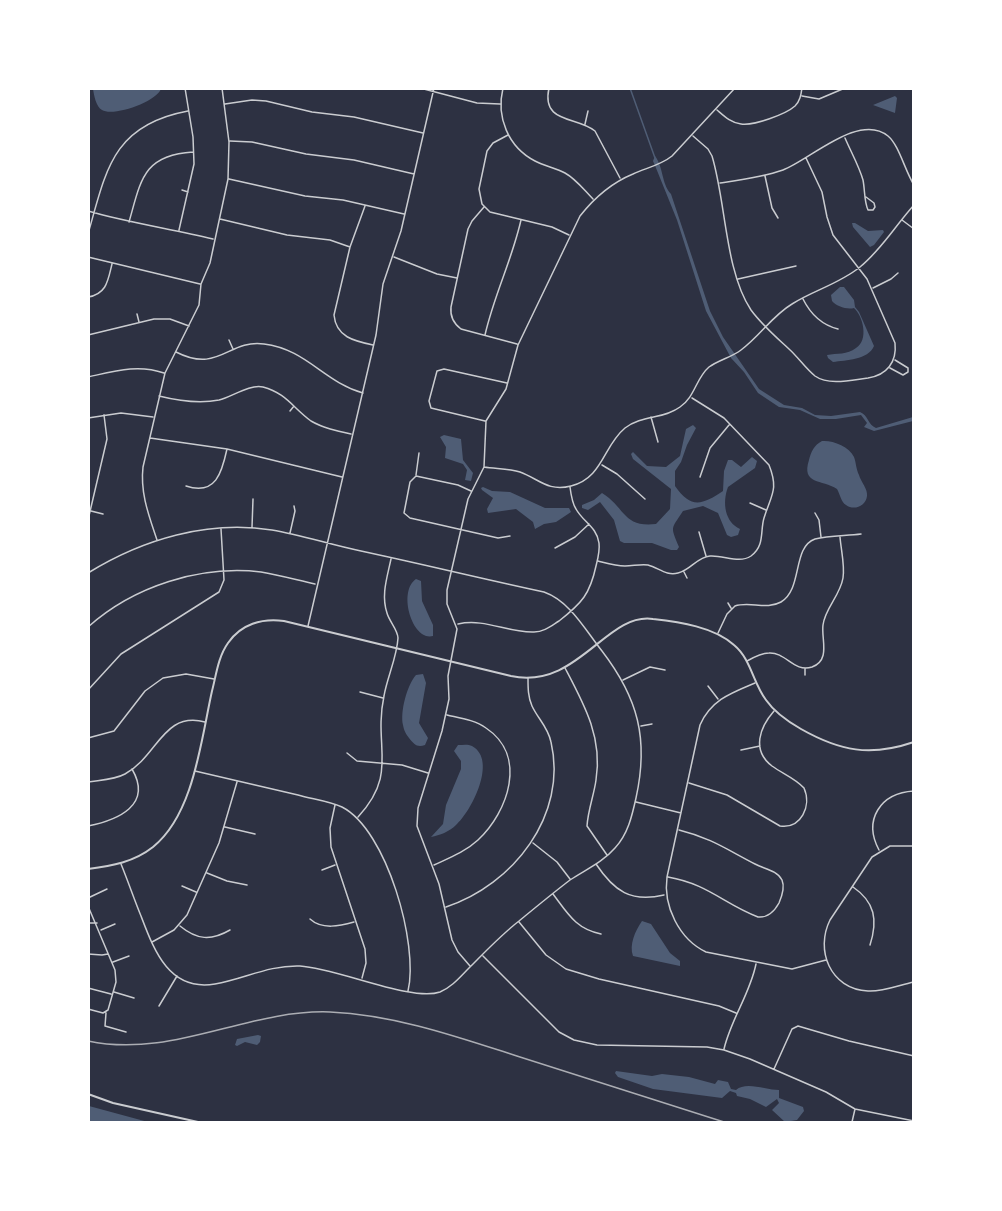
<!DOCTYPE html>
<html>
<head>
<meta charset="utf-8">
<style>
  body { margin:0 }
  #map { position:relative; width:1002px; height:1211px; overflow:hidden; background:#2d3142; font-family:Spectral,serif }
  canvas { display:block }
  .frame { position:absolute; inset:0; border:90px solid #fff; pointer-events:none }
</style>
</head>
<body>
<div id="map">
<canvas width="1002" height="1211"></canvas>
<div class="frame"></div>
</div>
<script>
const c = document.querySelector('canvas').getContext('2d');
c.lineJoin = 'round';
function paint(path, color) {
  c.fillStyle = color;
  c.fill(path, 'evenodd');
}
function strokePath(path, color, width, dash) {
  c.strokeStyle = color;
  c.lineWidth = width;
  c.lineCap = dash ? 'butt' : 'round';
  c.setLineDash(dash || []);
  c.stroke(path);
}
paint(new Path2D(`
  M93,89V88L161,89C156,102 113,117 102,110C96,107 94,95 93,89Z
  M895,96L897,98L895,113L873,105Z
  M655,156C664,168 661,183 671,194L710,311L723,337L759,389L784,405L802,408L815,415L831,416L860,412C868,415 868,425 876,428L913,417V421L874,431L864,427L867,423L861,415L836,419H820L800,410L779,407L758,393L744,372L731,358L706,311L677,220L656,168L653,161Z
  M852,223H855L868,231L883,230L884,232L874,245L870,247L853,227Z
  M840,287H844L854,300L855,307L859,312L874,346C868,360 846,360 833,362L828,358L827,355C837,353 847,355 856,348C869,340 863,316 854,308C847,310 836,306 832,301L831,295Z
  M693,425L696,428L687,445L681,462L675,471V486C691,509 702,505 723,491L724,471L728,460H732L741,467L752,457L757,461L755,468L728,487C722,503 725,522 740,529L738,535L731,537L727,535L718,513L703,506L683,511C671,530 670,525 679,547L677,550H671L652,543H624L620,541L614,520L600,502L588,510L582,508V505L594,500L602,493C625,507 623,528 656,524L670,509L671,489L633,459L631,454L633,452L647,466L666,467L680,456L686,429Z
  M444,435L461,439L463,460L473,473L471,481L465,480L467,470L463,464L445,458L446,447L440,437Z
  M822,441C832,440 849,446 854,457C856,462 856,469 859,475C861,482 868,489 867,496C866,506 854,511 846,505C841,502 840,494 837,489C822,479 801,485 809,460C811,452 814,445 822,441Z
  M483,487L492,491L510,492L545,508H569L571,512L556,522L544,524L535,529L533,522L516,509L488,513L487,509L493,498L482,490L481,488Z
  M416,579L421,581L422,601L433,625V636C413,642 397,592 416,579Z
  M423,674L426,683L419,723L428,738L425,745C417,748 414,744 409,738C406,734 404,731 403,725C400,712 407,685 416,675Z
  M458,745C463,745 468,744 472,746C498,760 471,812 456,825C449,832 440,835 431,837L443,824L446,805L461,769V761L454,751Z
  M642,921L651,924L670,953L680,961V966L633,956C629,945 635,931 642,921Z
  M258,1035L261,1036L260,1042L257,1045L245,1042L237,1046L235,1045L237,1039Z
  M616,1071L652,1076L662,1074L689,1077L715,1084L718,1080L728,1082L731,1089L736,1090C746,1081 766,1090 779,1090V1098L803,1107L804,1111L797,1120L785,1122L772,1110L779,1103L777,1099L766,1107L750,1099L737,1096L736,1093L730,1091L722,1098L653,1089L618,1077L615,1073Z
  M89,1106L148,1122H89Z`), '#4f5d75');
strokePath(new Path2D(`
  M630,88L655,158`), '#4f5d75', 1.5);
strokePath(new Path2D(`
  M420,88L477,103L500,104
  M503,88C496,117 508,147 535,161C544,166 556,168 565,173C576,179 584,190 593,199
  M549,88C541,124 577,116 595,131L620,178
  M802,96L819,99L845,88
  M225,104L252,100L266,101L312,112L354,117L423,133
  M717,110C724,116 731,123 741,124C754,126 786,114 795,106C800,101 801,95 802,88
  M585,124L588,111
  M508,135L493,143L487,151L479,189L482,204L490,212L552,227L569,235
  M693,136L708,149L712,156C726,202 725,271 751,310C762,325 776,337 789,349C798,357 806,369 815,376C829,386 852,380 868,378C887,375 897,362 895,343L867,279L833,235L827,217L822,192L806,158
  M845,138C851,152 859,166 863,180C865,190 864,201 868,210H873L875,207L874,203L866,197
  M230,141L252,142L306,154L354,160L414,174
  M765,176L772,208L778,218
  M229,179L305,196L343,200L404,214
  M720,183C740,180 763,177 783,170C810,160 859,112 888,136C899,145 905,171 914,185
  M182,190L188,192
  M365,206L350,247L334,315C336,337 354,341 373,345
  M484,207L472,221L468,229L451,307C450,316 453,323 461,329L517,344
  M88,211C130,223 172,229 213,239
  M220,219L287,235L330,240L350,247
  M902,220L914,229
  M129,222C141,180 143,155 193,152
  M179,230L194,164L193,137L185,88
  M88,234C106,171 112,125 188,111
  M88,257L200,284
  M394,257L437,274L457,278
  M738,279L796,266
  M873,288L891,279L898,273
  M88,297C107,294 108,280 112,264
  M803,299C810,313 822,325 838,329
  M137,314L139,322
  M88,335L154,319H170L189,326
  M485,335C494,295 512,260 521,220
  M229,340L233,349
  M176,352C219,374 228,339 264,344C306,349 324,382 363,393
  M890,368L903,375L908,372V368L895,360
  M88,377C115,371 138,364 164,373
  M159,396C179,401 199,404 219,400C232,397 249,384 263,387C286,393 293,408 311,421C323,428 337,431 351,434
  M290,411L294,406
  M651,417L658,442
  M88,418L121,413L153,417
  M485,421L431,408L429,401L437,371L444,369L507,383
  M150,438L227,449L342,477
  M602,465L617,474L645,499
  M484,467C495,469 509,468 520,472C539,479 548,492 571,486C603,478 603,446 625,428C642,415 664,419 680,407C695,397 696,378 709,367C719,360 732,357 741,350C760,336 772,316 792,304C814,290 839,284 860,267C882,249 895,226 914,205
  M416,475L419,453
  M700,477L710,448L729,425
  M186,486C216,496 222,472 227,449
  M471,491L458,485L416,476L410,482L404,513L410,518L498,538L510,536
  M750,503L766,510
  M91,511L103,514
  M815,513L819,520L821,537
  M88,520L107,439L104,415
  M252,527L253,499
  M699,532L706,556
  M290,533L295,511L294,506
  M157,540C149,516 140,493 143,467L165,373L199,305L201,284L210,263L228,179L229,142L222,88
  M555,548L575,537L589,524
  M598,561C606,563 616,566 625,566C633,566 640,564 648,565C659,568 666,576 678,573C691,570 697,557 710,556C724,555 739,564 751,556C765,546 760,531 764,518C771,495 779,490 769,465L724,418L692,398
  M684,572L687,578
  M88,573C143,539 208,520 272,530C302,535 331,545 361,551C422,564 483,579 544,592C570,601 586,631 602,651C638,698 649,739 636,798C632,816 628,834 615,848C603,862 585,870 570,880C553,893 536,907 519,921C501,935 485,952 469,968C460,977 452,987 440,992C411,1002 337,968 300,966C268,965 245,979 215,984C169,992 154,950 141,916C134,899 128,881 121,864
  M728,603L731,608
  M458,624C485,618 508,633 534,632C544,632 551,626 559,621C582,603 590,594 596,566C598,558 600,551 599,543C597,527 583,522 576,509C572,503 571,495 570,487
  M308,626L376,335L383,284L401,231L434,88
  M88,627C134,586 200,565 261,572C279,575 297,580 315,584
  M718,633L727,614L735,606C749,601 767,610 781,602C803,589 792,547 815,539C829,535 847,536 861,534
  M747,661C754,657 761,653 769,653C786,652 794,673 812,667C831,660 821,639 823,625C825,608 840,596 843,578C845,565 841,550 840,537
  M565,668C584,704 603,738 596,780C594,795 588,810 587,826L607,855
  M805,675V669
  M623,680L650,667L665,670
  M755,683C731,693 711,700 700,725L667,877C663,906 679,939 706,952L792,969L826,960
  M708,686L718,699
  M88,690L121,654L219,592L224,580L221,529
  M360,692L383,698
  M641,726L652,724
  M88,738L114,731L145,691L163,678L186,674L214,679
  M741,750L760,746
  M347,753L357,761L402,765L428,773
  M195,771C229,779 264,787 298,795C312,799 329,801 342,807C387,830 419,945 408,991
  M88,782C100,780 114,780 125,774C158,756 163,711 205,722
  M689,783L727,795L780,826C801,829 812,806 804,788C795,778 783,774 772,766C751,750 760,727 774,711
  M636,802L681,813
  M335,805L330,828L331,847L365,949L366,963L362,978
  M358,817C399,773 373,747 384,696C387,678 397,657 398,638C398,630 389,621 387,613C381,595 387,578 391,559
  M88,826C118,820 153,805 132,769
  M225,827L255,834
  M533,843L557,862L570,879
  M914,846H890L872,857L830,920C815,950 830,989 868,991C883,992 899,985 914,982
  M879,850C863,820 880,793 914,791
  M596,864C614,891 631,903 664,895
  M434,865C449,858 465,852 478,840C508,812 528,756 486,728C475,720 460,718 447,715
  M322,870L335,865
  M207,873L227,881L247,885
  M668,877C708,884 724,904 758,917C768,918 774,912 779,903C782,896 785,887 782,880C777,870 764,869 755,864C726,849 711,838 679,830
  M182,886L196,892
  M853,887C875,902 878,920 870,945
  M553,894C568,914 576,929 601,934
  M88,898L107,889
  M88,906L115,970L116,982L108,1010L103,1013L88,1009
  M446,907C513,885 568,815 551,742C548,727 538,719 532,706C528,697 528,688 528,678
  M310,919C322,930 340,926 354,922
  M519,922L546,955L566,969L599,979L719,1006L736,1013
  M88,923H97
  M180,926C197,940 211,941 230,930
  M101,930L115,924
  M152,942L174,930L187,915L219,843L237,782
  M88,954L102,955L108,954
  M483,956L559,1032L574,1040L597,1045L707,1047L724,1050L750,1059L826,1092L855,1109L914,1121
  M113,962L129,956
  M470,966L458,952L452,940L439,884L417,826L418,808L442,731L449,699L448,676L457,629L447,604V590L468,499L484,467L486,421L506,389L518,345L580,216C595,197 611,183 633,174C646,168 661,165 672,156L735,88
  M88,988L111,994
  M114,992L134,998
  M159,1006L177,976
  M106,1013L105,1026L126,1032
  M724,1049C731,1019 750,994 756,964
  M774,1069L792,1029L798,1026L849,1041L914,1056
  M852,1122L855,1109`), '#caccd0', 1.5);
strokePath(new Path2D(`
  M88,869C112,866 134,862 153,847C194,814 201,740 212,691C216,676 218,657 228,643C241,624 262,618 284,621L511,676C578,690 606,612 653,619C680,622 714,627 734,645C751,659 753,683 766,700C775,713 787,721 801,729C840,751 870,757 914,742
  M88,1094L113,1103L198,1122`), '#caccd0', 2);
strokePath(new Path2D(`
  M88,1041C172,1059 247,1009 330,1012C396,1015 458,1037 520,1057C588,1079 656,1101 724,1122`), '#abadb3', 1.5);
</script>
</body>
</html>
